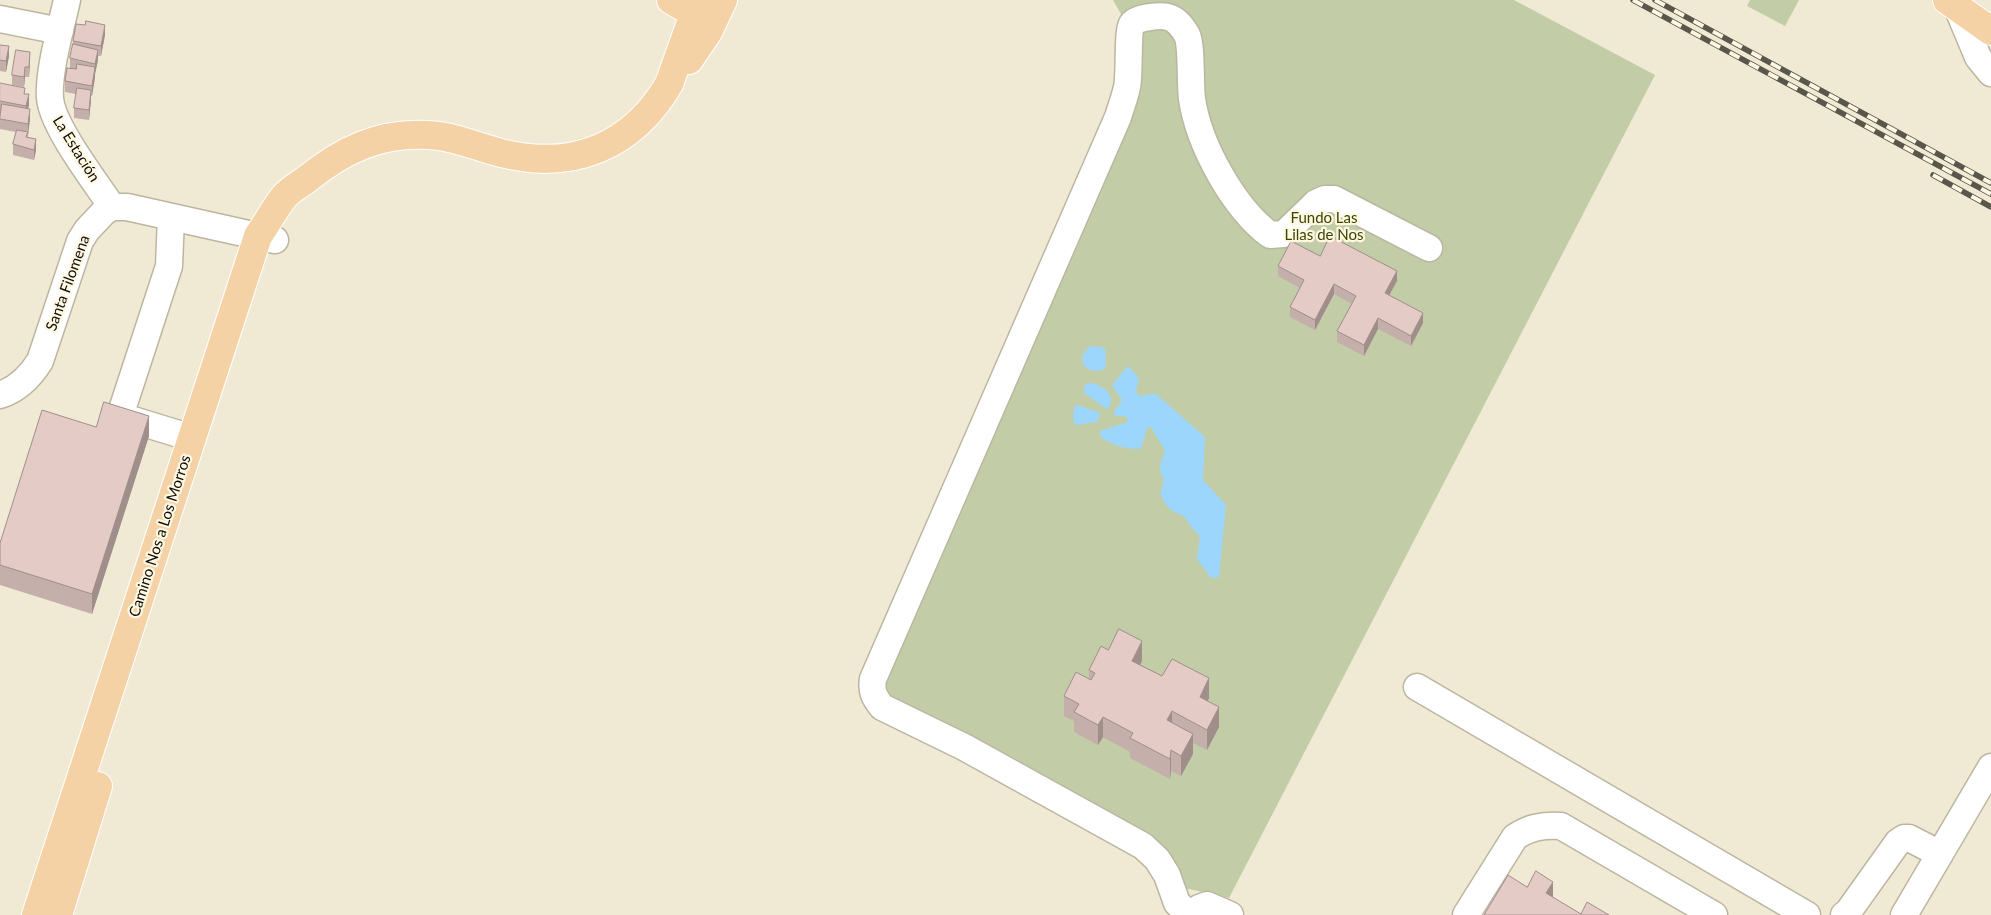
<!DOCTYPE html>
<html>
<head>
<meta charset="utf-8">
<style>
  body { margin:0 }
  canvas { display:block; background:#f0ead5 }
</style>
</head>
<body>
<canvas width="1991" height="915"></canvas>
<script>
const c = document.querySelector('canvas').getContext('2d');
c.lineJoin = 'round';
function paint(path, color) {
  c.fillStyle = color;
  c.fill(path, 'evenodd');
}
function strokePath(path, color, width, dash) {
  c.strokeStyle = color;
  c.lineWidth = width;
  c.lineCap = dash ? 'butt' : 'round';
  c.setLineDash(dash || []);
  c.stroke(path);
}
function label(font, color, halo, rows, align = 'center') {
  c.font = font + ' Lato,sans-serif';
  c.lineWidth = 4.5;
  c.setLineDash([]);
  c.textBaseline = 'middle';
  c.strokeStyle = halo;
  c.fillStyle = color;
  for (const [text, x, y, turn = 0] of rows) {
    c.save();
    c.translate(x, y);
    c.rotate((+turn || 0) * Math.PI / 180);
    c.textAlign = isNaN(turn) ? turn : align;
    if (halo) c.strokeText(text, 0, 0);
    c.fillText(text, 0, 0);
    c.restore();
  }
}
paint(new Path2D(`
  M1113,0H1514L1655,75L1229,898L1176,886L1166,856L883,693V675L1138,54L1122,16Z
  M1750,0H1799L1785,26L1747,6Z`), '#c2cda7');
paint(new Path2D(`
  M1091,346L1105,348L1106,365L1104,369C1085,376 1073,358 1091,346Z
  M1128,366L1139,378L1136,390L1138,395C1145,397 1149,393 1156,394L1205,437L1203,480L1226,505L1219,577L1211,578L1197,559L1200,536C1192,530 1189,523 1183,515C1173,514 1161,502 1161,492C1162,487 1163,483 1164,479C1157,469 1161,461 1165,451L1151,427L1147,428L1142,446L1139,449C1127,449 1109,445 1100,436V431L1128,422L1126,416H1115L1114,412L1122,400L1112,385Z
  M1089,383C1101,384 1118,394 1108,409L1105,408L1084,393V386Z
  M1077,405L1098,412L1100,414L1097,422L1075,425L1073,418L1074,407Z`), '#9dd6fd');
const minor = new Path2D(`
  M67,0C61,27 48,72 50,98C52,126 95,181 112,207
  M1957,7L1978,57L1991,73
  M0,19L60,31
  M171,217L169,266L120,416L192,438
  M0,395C18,389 30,377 40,361L80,241L87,230L103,213L112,207H127L275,240
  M1417,687L1807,915
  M1190,915L1177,903L1167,875L1157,859L1143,846L964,747L882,707C874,697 871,691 873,679L1118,117C1121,107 1125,97 1127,87C1130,73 1127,32 1132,24C1137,17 1161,15 1168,17C1176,19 1183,28 1187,35C1192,45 1190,85 1192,99C1199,145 1233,207 1270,235L1284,234L1316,203L1325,199H1334L1429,248
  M1195,915L1199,908L1207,905L1230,915
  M1466,915L1515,837C1530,827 1543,825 1561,826L1714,915
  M1844,915L1848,912L1898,842L1904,838H1909L1940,854
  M1904,915L1991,767`);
const major = new Path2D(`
  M671,0L694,13
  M1947,0L1991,31
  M689,60L708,32L723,0
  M36,915L258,236C267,223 274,210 283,198C289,190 299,185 307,179C343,150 380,132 428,135C454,136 477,147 501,153C572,171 632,147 669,84L699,0
  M58,915L98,786`);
strokePath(minor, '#bcb6a1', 29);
strokePath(major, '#fff', 30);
strokePath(minor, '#fff', 26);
strokePath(major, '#f5d1a6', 28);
const rail = new Path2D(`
  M1633,0L1991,194
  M1655,0L1991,183
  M1933,175L1991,207`);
strokePath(rail, '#59564b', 5.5);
strokePath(rail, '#fef7e2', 4, [11]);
paint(new Path2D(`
  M105,35L101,56H98V60L95,74L92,96H91L89,120L74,118V108L76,94L65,92V81L70,68V58L73,41Z
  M0,45L9,56L6,72L0,71Z
  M30,62L29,77H25L24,87L12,85V75Z
  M0,83L25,94L29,105L28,108L30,119L28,137L36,150L34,160L13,155V144L16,132L0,129V118L1,111H0Z
  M1320,256L1397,281L1389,295L1423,323L1411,346L1378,329L1364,356L1337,342V331L1352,304L1334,294L1315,330L1290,317V307L1300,288L1278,276V266Z
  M96,427L149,436L92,614L0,585V543Z
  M1108,650L1142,661L1140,665L1162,676L1209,698L1208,701L1219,727L1207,750L1193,743V754L1181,776L1171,771L1170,779L1130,758V752L1103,737L1098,745L1074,732V721L1064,716V696L1089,679V670Z`), '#c4afaa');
paint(new Path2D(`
  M105,25V35L101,56V46Z
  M9,46V56L6,72V61Z
  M98,50V60L95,74V64Z
  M30,52V62L29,77V67Z
  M25,67V77L24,87V77Z
  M95,67V78L92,96V86Z
  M91,90V101L89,120V110Z
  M29,94V105L26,116V106Z
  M30,109V119L28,134V124Z
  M36,139V150L34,160V150Z
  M1397,271V281L1385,303V293Z
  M1334,284V294L1315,330V320Z
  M1423,313V323L1411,346V336Z
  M1378,318V329L1364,356V345Z
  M149,416V436L92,614V594Z
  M1142,641V661L1132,681V661Z
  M1209,678V698L1200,717V697Z
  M1219,707V727L1207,750V730Z
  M1172,711V731L1167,720Z
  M1103,717V737L1098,745V725Z
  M1193,734V754L1181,776V756Z
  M1171,750V771L1170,779V759Z
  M1553,882V902L1546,893Z`), '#a08e8b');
const building = new Path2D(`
  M86,21L105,25L101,46L73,41L76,24L85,25Z
  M73,44L98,50L95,64L70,58Z
  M0,45L9,46L6,61L0,60Z
  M16,50L30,52L29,67H25L24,77L12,75Z
  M77,64L95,67L92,86L65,81L67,68L76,69Z
  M0,83L25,88L24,94H29L26,106L0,101Z
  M77,88L91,90L89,110L74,108Z
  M2,104L30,109L28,124L0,119Z
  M17,130L28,132L26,137L36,139L34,150L13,144Z
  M1330,236L1397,271L1385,293L1423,313L1411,336L1378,318L1364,345L1337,331L1356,296L1334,284L1315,320L1290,307L1304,280L1278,266L1291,241L1320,256Z
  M104,402L149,416L92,594L0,565V543L42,410L96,427Z
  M1119,629L1142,641L1132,661L1162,676L1172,659L1209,678L1200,697L1219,707L1207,730L1172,711L1167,720L1193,734L1181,756L1171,750L1170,759L1130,738L1133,733L1103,717L1098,725L1074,712L1079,704L1064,696L1076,672L1091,680L1095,673L1089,670L1101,646L1108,650Z
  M1536,871L1553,882L1546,893L1581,914L1587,902L1609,915H1484L1508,875L1527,887Z`);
paint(building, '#e4cbc6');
strokePath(building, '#a08e8b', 1);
label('15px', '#0e0c06', '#fef7e2', [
  ["La Estación",76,149,58],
  ["Santa Filomena",68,283,-70],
  ["Camino Nos a Los Morros",160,536,-72]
]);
label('15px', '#394600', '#fef7e2', [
  ["Fundo Las",1324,218],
  ["Lilas de Nos",1324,235]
]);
</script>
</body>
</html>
